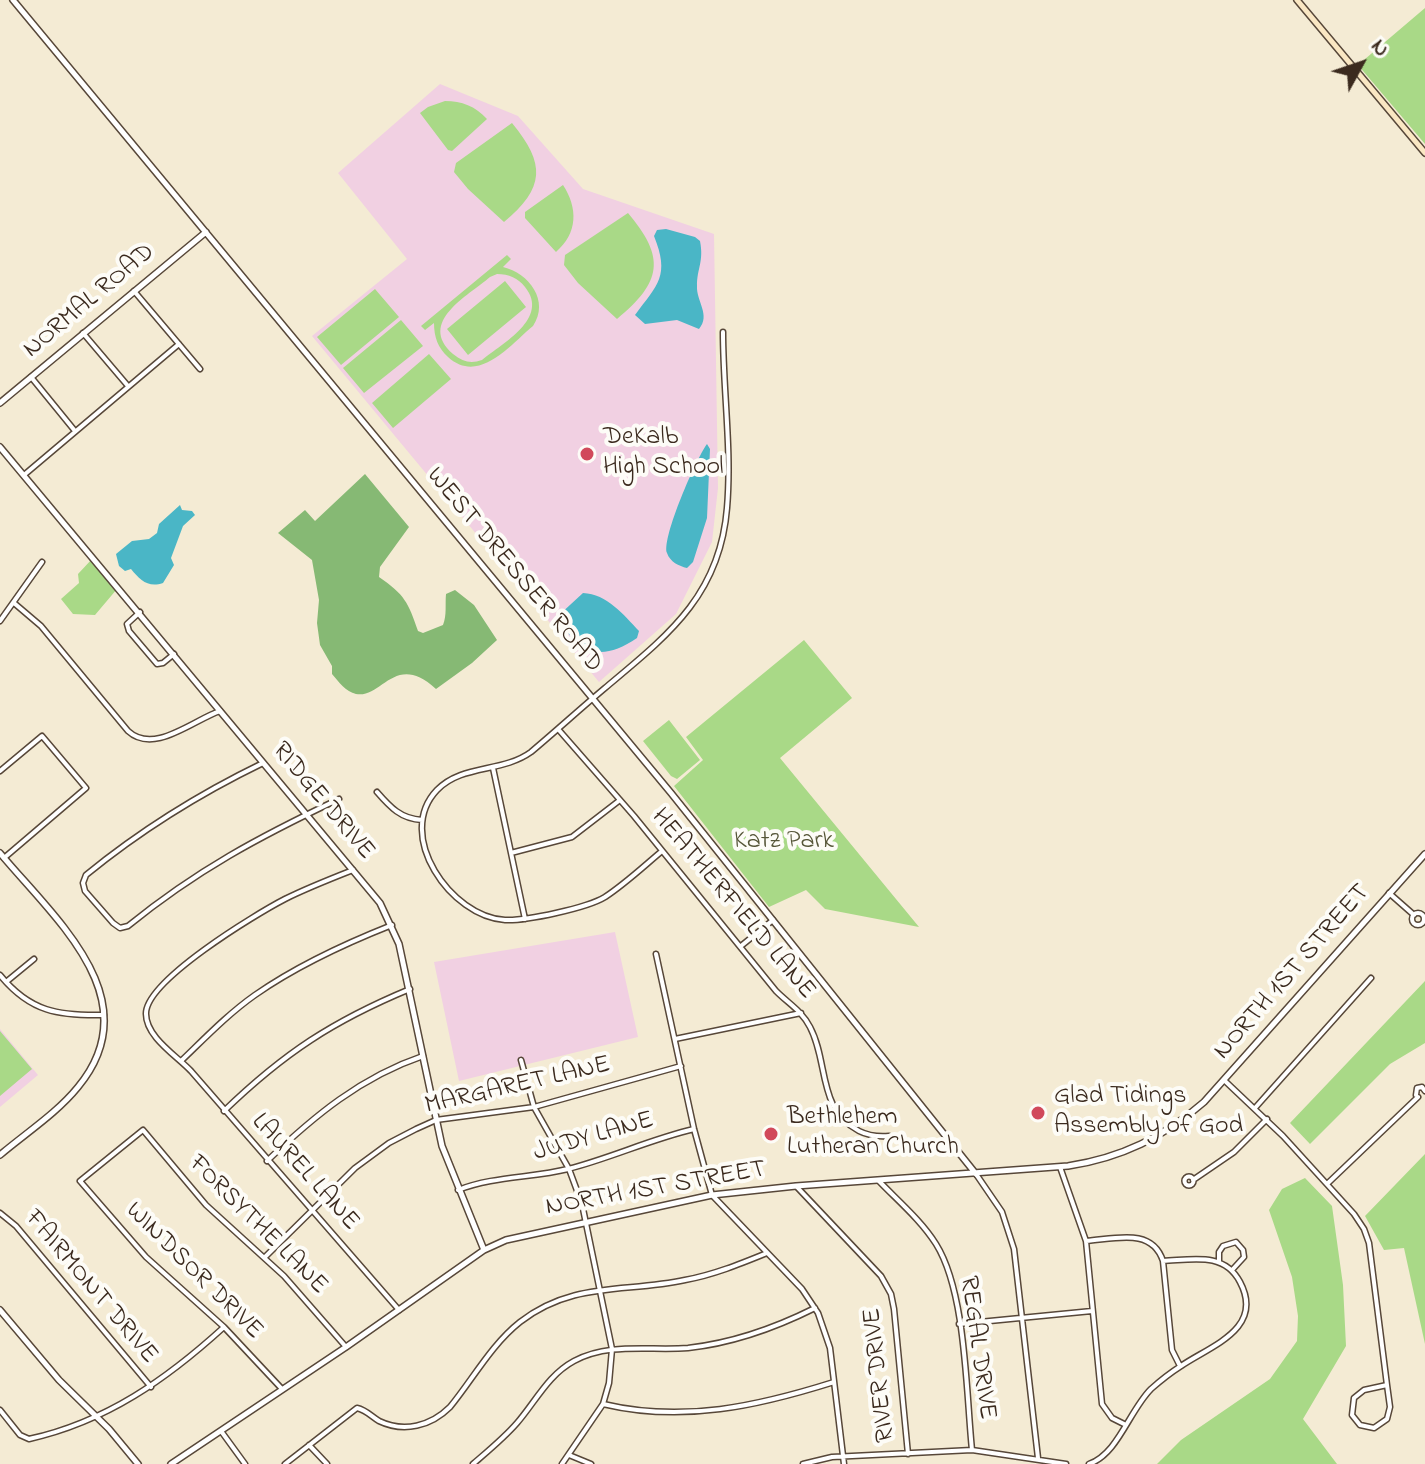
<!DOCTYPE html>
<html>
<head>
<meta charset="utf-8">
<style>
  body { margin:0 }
  #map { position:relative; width:1425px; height:1464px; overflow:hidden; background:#f4ebd4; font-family:"Indie Flower",sans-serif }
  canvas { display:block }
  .north { position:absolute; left:1321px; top:24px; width:80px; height:80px; -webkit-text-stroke:6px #fdfcf7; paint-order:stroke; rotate:50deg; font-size:22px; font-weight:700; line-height:32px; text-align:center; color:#3b2a1e }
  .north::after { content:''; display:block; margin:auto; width:28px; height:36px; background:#3b2a1e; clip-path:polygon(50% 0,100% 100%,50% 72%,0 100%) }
</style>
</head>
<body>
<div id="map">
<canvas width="1425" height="1464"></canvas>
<div class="north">N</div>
</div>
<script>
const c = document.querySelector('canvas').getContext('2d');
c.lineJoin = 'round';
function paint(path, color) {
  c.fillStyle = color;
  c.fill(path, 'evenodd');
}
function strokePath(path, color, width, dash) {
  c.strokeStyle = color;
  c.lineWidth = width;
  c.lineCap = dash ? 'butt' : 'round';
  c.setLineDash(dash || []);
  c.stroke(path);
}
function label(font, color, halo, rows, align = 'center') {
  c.font = font + ' "Indie Flower",sans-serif';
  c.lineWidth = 8;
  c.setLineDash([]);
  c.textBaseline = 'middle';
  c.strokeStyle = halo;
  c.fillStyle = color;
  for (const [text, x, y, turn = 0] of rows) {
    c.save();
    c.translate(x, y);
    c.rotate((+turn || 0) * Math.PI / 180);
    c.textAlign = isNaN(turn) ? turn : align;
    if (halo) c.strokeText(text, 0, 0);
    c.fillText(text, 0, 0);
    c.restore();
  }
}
paint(new Path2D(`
  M440,84L518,116L583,189L714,234L718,488L712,542L676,614L599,682L312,336L407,259L338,173Z
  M615,932L638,1037L459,1081L434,962Z
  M0,1029L38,1075L0,1107Z`), '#f1d0e2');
paint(new Path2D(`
  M1425,8V144L1358,65Z
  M445,101C462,101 475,106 487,119L452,151L448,150L420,113L428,107Z
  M512,123C546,164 545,188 504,222L468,189L454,172L456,163Z
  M563,185C578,208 578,233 556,252L525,218V212Z
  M628,213C666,258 662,282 617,319L578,283L564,265L565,255Z
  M507,255L511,259L503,267C529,273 550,301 533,326C510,345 479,385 448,357C438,348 434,337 434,323L425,330L421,326ZM497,274C509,274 518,278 525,287C550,318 503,343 482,360C471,364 463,362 453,354C417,322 468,296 490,277Z
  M505,281L526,307L468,355L447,329Z
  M375,289L399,317L341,365L317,337Z
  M401,320L423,346L364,393L343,368Z
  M429,354L451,379L393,428L372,403Z
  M92,559L117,589L95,615L73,614L61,599L79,583L78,574Z
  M804,640L852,698L780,758L919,927L825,909L806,890L769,907L674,786L703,760L686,737Z
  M669,720L700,760L677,779L671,776L643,741Z
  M1425,981V1043L1390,1064L1310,1144L1290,1123Z
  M0,1031L32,1069L0,1096Z
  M1425,1154V1344L1404,1248L1384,1250L1365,1216Z
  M1305,1178L1332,1206L1343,1285L1346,1346L1303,1419L1337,1464H1157L1181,1440L1270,1379L1297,1341L1298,1316L1292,1277L1269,1210L1282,1189Z`), '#a9d987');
paint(new Path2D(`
  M365,474L409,527L380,567L379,577C405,595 408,602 418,631L423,633L443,625C447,615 445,605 446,594L455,590L474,605L497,640L472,663L436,689C395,651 382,699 356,694C346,692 338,681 332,674V666L320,645L317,623L319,600L312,560L278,533L305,510L315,521Z`), '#86b974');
paint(new Path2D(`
  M666,229L695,237L700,241C704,262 697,268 697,286C696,301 711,315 699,329L677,320L645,324L635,315C658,284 670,276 654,236L657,230Z
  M707,444L710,449L707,518L693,562L687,568C679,566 670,562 667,553C662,537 696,459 707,444Z
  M180,505L182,510L192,511L195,515L183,526L171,558L174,565L163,583C148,588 140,580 131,569L125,571L119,566L116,554L132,541L149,539L157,533L159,524Z
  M583,593C607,594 624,615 639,631L637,638C602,662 577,655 558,616Z`), '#4ab6c6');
const minor = new Path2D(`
  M134,291L200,369
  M83,333L128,386
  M31,377L75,431
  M24,475L179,344
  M14,603L41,626L128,731C154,755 193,720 220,711
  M140,612L127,624L129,631L157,664L163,663L174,654
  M0,621L42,562
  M558,729L634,816L776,991C789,1004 802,1011 810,1027C829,1063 817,1109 859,1131C869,1136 877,1137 889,1136
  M263,763C199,794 141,830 86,875L83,883L85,891L113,923L120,928L128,926C197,870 259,837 339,799
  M493,768L525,919
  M0,771L42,736L86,788L4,858
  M377,792C390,807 401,819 422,820
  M662,851C644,866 625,884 605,897C587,908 526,921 505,920C451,917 394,835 437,790C462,764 502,773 531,752C556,731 580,709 605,688C667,636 720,596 727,508C732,450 723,390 723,332
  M511,853L572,837L620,800
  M353,870C330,879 307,888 285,899C256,914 145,981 146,1014C146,1037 177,1056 191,1071L399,1310
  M1389,893L1414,915
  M1412 919a6 6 0 1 1 12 0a6 6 0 1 1-12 0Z
  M741,946L773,920
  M656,954L694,1129L712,1195L802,1289L818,1313L830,1348L844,1464
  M0,975C30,1012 59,1016 104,1015
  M6,982L34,959
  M675,1039L801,1013
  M521,1060L534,1107L569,1169L582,1204L612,1349L609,1383L603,1404L562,1464
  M181,1061C205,1038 228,1014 255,995C298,965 344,944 392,925
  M1225,1081L1283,1136L1354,1214L1364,1229L1369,1243L1387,1385
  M1416,1095L1417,1088L1422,1087L1425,1091
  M1255,1108L1371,978
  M224,1111C284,1053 333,1021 410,989
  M267,1161C314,1116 361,1077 423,1056
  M1060,1167L1086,1241L1102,1404L1112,1418L1124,1424
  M976,1174L1002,1212L1014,1249L1038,1458
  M1184.5 1181a4.5 4.5 0 1 1 9 0a4.5 4.5 0 1 1-9 0Z
  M878,1180C897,1200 921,1220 936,1244C966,1292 966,1391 972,1450
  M1193,1180L1234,1152L1267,1119
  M1327,1184L1418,1097
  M796,1186L881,1276L891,1294L894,1309L908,1454
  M458,1190C494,1176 532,1178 568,1169C611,1158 651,1139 694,1129
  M0,1213L16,1226L151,1387
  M1086,1241C1115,1239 1152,1227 1163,1261L1172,1350L1180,1366
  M265,1257L355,1168L389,1143L416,1129L436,1120L534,1107L681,1066
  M1219,1262V1252L1223,1246L1236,1242L1243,1250L1244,1257L1233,1269
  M959,1324L1092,1311
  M1387,1385L1390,1407L1387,1419L1374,1428L1360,1425L1352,1415L1354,1398L1364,1390Z
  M282,1389L224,1327L146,1257L80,1181L143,1130L206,1205L284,1276L346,1347
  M603,1404C683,1423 758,1406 834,1382
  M0,1410L20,1435L29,1439C106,1422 167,1379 224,1327
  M221,1431L245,1464
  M309,1445L327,1464
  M569,1455L591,1464
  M285,1464L357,1408C366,1410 371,1416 379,1421C404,1433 431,1426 450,1407C473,1379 491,1345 520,1322C573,1281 625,1293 685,1280C713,1275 740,1264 767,1253
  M473,1464C488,1451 504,1438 517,1423C536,1401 548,1375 574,1361C609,1342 650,1351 688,1348C733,1343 775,1328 815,1308
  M803,1464L832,1457L972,1450L1066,1464
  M1089,1464C1118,1454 1129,1411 1151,1389C1160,1381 1170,1373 1181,1366C1210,1346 1265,1329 1240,1282C1224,1251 1191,1260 1163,1261`);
const tertiary = new Path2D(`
  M13,0L671,793L976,1174
  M0,403L206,232
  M0,447L380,903L399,944L442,1146L484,1250
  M0,853C54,918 151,999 78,1087C57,1113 26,1133 0,1155
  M0,1310L59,1380L109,1429L138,1464
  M171,1464L346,1347L484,1250L506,1240L712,1195L796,1186L1068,1166C1121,1158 1164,1137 1204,1102L1425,854`);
const secondary = new Path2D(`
  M1297,0L1425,153`);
strokePath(minor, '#574739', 7);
strokePath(tertiary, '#574739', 8);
strokePath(secondary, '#574739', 8);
strokePath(minor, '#fff', 4);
strokePath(tertiary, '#fff', 5);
strokePath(secondary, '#fae7c3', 5);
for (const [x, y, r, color] of [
  [587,454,8,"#d1495b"],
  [1038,1113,8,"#d1495b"],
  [771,1134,8,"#d1495b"]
]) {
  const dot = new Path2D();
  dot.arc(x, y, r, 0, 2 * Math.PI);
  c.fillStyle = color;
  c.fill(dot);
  strokePath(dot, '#fdfcf7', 3);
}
label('26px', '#3b2a1e', '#fdfcf7', [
  ["NORMAL ROAD",90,302,-40],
  ["WEST DRESSER ROAD",513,571,50],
  ["RIDGE DRIVE",322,802,50],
  ["HEATHERFIELD LANE",732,905,50],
  ["NORTH 1ST STREET",1293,973,-49],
  ["MARGARET LANE",518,1087,-13],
  ["JUDY LANE",594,1138,-16],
  ["LAUREL LANE",304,1173,48],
  ["NORTH 1ST STREET",656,1190,-10],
  ["FORSYTHE LANE",257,1226,45],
  ["WINDSOR DRIVE",193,1272,45],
  ["FAIRMONT DRIVE",90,1288,50],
  ["REGAL DRIVE",976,1348,82],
  ["RIVER DRIVE",881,1375,-96]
]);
label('26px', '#3b2a1e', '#fdfcf7', [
  ["DeKalb",603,439],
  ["High School",603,469],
  ["Glad Tidings",1054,1098],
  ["Assembly of God",1054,1128],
  ["Bethlehem",787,1119],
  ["Lutheran Church",787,1149]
], 'left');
label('26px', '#565638', '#fdfcf7', [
  ["Katz Park",784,843]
]);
</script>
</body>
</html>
